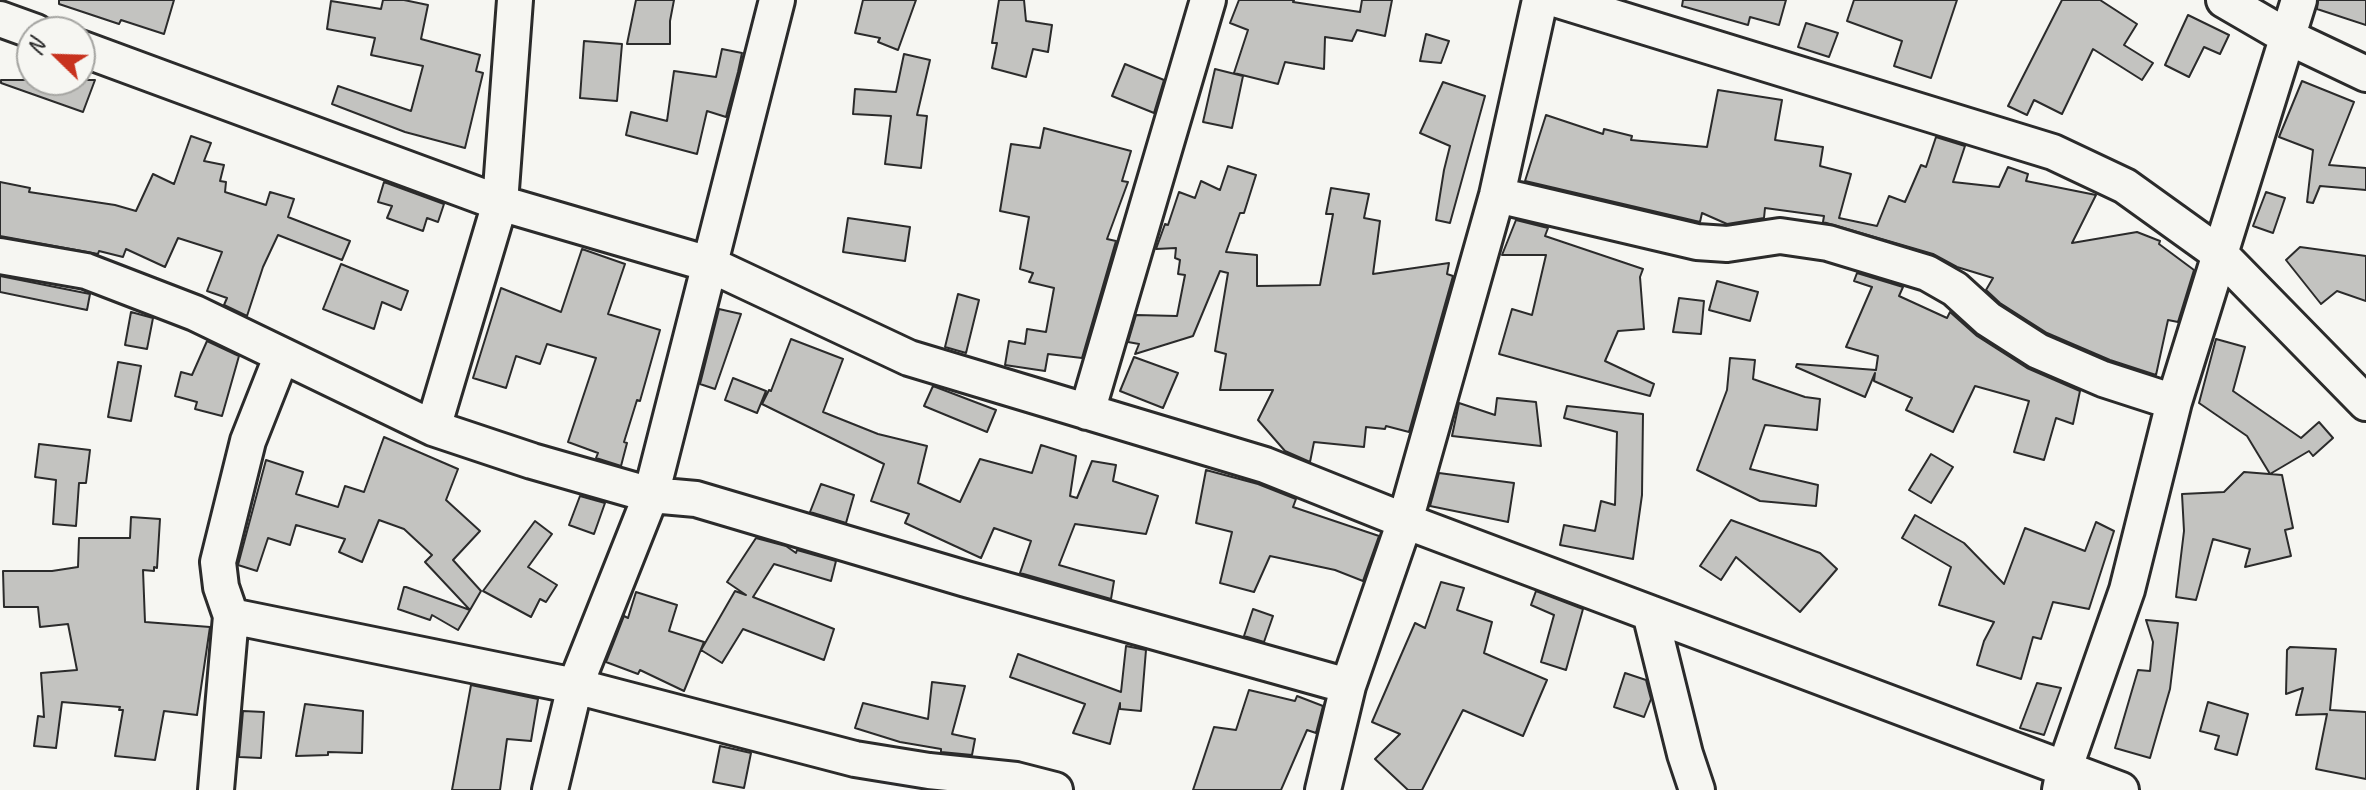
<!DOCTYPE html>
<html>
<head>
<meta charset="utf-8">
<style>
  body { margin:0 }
  #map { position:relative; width:2366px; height:790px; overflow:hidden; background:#f6f6f2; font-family:Caveat,sans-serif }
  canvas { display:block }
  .north { position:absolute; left:16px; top:16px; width:80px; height:80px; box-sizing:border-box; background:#f6f6f2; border:2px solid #a5a5a2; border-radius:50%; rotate:293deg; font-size:22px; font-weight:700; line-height:32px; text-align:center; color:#2b2b2b }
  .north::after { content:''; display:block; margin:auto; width:28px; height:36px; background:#c8321e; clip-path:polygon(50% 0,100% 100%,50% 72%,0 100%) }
</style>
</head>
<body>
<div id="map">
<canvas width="2366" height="790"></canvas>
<div class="north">N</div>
</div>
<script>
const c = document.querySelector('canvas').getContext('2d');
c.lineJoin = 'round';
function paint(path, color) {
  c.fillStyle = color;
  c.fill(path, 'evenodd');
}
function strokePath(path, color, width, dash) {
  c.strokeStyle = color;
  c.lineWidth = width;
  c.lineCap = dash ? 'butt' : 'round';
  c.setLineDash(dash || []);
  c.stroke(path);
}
const building = new Path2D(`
  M59,0H174L164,34L121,20L119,24L59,4Z
  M383,0H404L428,5L421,39L480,55L476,71L483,73L465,148L405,132L332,104L338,86L411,111L423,66L371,55L375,38L327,29L331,1L381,9Z
  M636,0H674L670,21V44H627Z
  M863,0H916L898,50L878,42L880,38L855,33Z
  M999,0H1024L1026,21L1052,25L1048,52L1033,49L1026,77L992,68L997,43H992Z
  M1239,0H1294L1293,2L1360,12L1362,0H1392L1385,36L1357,30L1352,41L1325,37L1324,69L1285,62L1278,84L1234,73L1248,30L1230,23Z
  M1683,0H1786L1779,25L1750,17L1748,25L1682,6Z
  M1854,0H1957L1931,78L1894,66L1902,41L1847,21Z
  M2062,0H2100L2137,24L2124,45L2153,63L2142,80L2093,49L2062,114L2034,100L2027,115L2008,106Z
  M2318,0H2366V25L2317,9Z
  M2188,15L2229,35L2220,54L2204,47L2189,77L2165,65Z
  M1806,23L1838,33L1829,57L1798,47Z
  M1426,34L1449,41L1441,63L1420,61Z
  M584,41L622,44L617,101L580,98Z
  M722,49L742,53L738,72L726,117L707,111L697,154L626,135L631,112L667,121L674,71L716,77Z
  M904,54L930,60L917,115L927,116L921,168L885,164L891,116L853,114L855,89L896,92Z
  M1125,64L1164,80L1154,113L1112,96Z
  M1215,69L1243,76L1232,128L1203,122Z
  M1,80H95L83,112L1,83Z
  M2302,81L2354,102L2329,165L2366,168V190L2320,186L2313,203L2307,202L2313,150L2279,137Z
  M1443,82L1485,96L1450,223L1436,220L1444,170L1450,146L1420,133Z
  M1718,90L1782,100L1775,140L1823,147L1820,166L1851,174L1839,218L1877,226L1889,196L1905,202L1921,165L1926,167L1936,137L1965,146L1953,182L1999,187L2008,167L2028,174L2026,181L2096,195L2072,243L2137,232L2160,241L2159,244L2194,270L2178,322L2168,320L2156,375L2110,360L2047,333L2000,303L1986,290L1993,278L1957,267L1933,254L1823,222L1824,216L1765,208L1764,218L1727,224L1702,213L1700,222L1525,181L1546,115L1603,134L1604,129L1632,136L1631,140L1707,147Z
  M1044,128L1131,151L1122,181L1128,182L1107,239L1116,241L1082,358L1048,354L1045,371L1005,365L1009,341L1025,344L1027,329L1046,332L1054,288L1029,282L1033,273L1020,269L1029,217L1000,211L1011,144L1040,148Z
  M191,136L211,143L204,161L224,165L220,181L226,182L225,192L266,205L270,192L294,199L288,217L350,241L342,260L278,235L263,267L247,316L224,305L227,298L207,291L222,252L178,238L165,267L126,249L123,257L99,251L98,254L0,236V182L30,188L29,192L115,205L136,211L153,174L174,184Z
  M1228,166L1256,175L1244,213H1240L1226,252L1257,255V286L1320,285L1333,214H1326L1331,188L1369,194L1364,218L1380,221L1373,274L1449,263L1447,274L1453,276L1409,432L1386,426L1385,429L1366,427L1364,447L1314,442L1310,462L1285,451L1258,420L1273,390H1220L1226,354L1215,351L1228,273L1220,271L1193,336L1135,354L1139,344L1128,342L1136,315L1177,316L1185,275L1178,274L1180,260L1175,258L1176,248L1156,249L1165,224L1168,225L1179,192L1195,198L1201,181L1220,190Z
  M384,182L444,204L438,222L427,218L423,231L387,218L392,206L378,202Z
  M2266,192L2285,198L2273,233L2253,226Z
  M848,218L910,227L905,261L843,252Z
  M1516,220L1548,228L1545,236L1643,269L1640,277L1644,329L1618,331L1605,361L1654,384L1650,396L1499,354L1512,309L1532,315L1546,255H1502Z
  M2300,247L2366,256V301L2337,291L2321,304L2286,260Z
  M582,249L625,264L608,314L660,330L640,401L637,400L624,442L627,443L621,466L596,458L598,453L568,442L596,358L547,344L540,364L516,356L506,388L473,378L501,288L561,312Z
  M341,264L408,291L401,310L382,302L374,329L323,309Z
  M1857,273L1903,287L1899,296L1947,318L1950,312L1977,336L2027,368L2080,391L2073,424L2056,418L2044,460L2014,452L2029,401L1975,386L1953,432L1906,410L1912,398L1874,381L1875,373L1865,397L1796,367L1797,364L1876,370L1878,356L1846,347L1872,287L1854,281Z
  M0,276L90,294L87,310L0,292Z
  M1717,281L1758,292L1750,321L1709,310Z
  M958,294L979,300L966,353L945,347Z
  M1679,298L1704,301L1701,334L1673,332Z
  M719,309L741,314L715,389L700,384Z
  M131,312L153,318L147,349L125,345Z
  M791,339L843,359L823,412L878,434L927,446L918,483L960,502L980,459L1032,473L1041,445L1076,456L1070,496L1077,498L1092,461L1116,465L1113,481L1158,496L1146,534L1075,524L1059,565L1114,581L1111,599L1020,573L1031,541L994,528L981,558L905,523L909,514L871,501L884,464L762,404L769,390L771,391Z
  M2216,339L2245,347L2233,391L2301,438L2319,422L2333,438L2313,456L2309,451L2270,474L2247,436L2199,403Z
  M207,341L239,356L222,416L195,409L197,402L175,396L181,372L192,375Z
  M1134,357L1178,373L1163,408L1120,391Z
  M1730,358L1755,360L1753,379L1805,397L1820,399L1817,430L1765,425L1750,469L1818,485L1816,506L1760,501L1697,470L1727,390Z
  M118,362L141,366L131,421L108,417Z
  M733,378L766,391L757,413L725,400Z
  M933,386L996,410L987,432L924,406Z
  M1497,398L1536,402L1541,446L1452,436L1459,403L1495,415Z
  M1567,406L1643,414L1642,495L1633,559L1560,545L1564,525L1595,531L1601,501L1615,505L1617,432L1564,418Z
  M384,437L458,469L446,500L480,531L453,560L481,591L470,610L425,562L432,555L404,529L379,520L362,562L339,552L345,539L296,525L290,545L268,538L257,571L238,565L266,460L303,472L296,494L338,507L345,486L364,492Z
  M39,444L90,450L86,483H79L76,526L53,524L56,480L35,477Z
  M1931,454L1953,467L1931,503L1909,490Z
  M1206,470L1258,484L1296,499L1293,507L1379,536L1363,581L1335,570L1270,556L1254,592L1220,583L1232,532L1196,523Z
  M2244,472L2282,475L2293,528L2285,530L2291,556L2245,567L2250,549L2213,539L2196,600L2176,597L2184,531L2182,494L2224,492Z
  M1439,473L1514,483L1508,522L1430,506Z
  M821,484L854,495L846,523L810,512Z
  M580,496L605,503L594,534L569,525Z
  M1915,515L1964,543L2004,584L2025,528L2085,551L2096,522L2114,531L2089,609L2053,602L2041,639L2033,637L2021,679L1977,665L1984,641L1994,622L1939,605L1951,567L1902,538Z
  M131,517L160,519L157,568L154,567V571L143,570L145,622L210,627L197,715L164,711L155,760L115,756L123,710H119L120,707L62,702L56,748L34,746L38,716L44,717L41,673L77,670L68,624L40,627L38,607H4L3,571H52L78,567L79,538H130Z
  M1731,520L1820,553L1837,569L1800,612L1736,557L1721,580L1700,566Z
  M535,521L552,534L528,567L557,585L546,602L540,599L531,617L483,591Z
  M756,538L786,546L796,553L797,550L836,561L831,581L774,564L753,597L834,629L824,660L743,629L722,663L701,650L735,591L746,595L727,582Z
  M1441,582L1464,588L1457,610L1492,622L1484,653L1547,680L1523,736L1463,710L1422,790H1408L1375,759L1400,734L1372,722L1415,623L1425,628Z
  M404,587H406L470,610L458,630L432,615L430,620L398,609Z
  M1536,591L1583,609L1566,670L1541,662L1554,615L1531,605Z
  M636,592L677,605L669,631L704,642L684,691L640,670L638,674L606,662L624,616L628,618Z
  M1253,609L1273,616L1264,642L1244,636Z
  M2146,620L2178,623L2170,689L2150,758L2115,748L2138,670L2150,671L2153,642Z
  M1126,646L1146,650L1141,711L1120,709V703L1110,744L1073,733L1085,704L1010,677L1018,654L1121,692Z
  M2290,647L2336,649L2330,710L2366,712V779L2316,769L2327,714L2296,715L2303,688L2286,694L2287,650Z
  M1625,673L1646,680L1651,699L1644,717L1614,707Z
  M932,682L965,686L952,734L975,739L972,755L941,752V749L900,742L855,728L863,703L928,719Z
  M2037,683L2061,688L2044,735L2020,728Z
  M471,685L538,699L531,741L507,739L500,790H452Z
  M1249,690L1295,701L1297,696L1323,706L1316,733L1307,730L1281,790H1193L1214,727L1236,730Z
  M2208,702L2248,714L2237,755L2215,749L2219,736L2200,731Z
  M305,704L363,711L362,753L328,752V755L296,756Z
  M243,711L264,712L261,758L239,757Z
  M720,746L751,753L744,788L713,782Z`);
paint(building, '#c3c3c0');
strokePath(building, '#2b2b2b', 2);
const minor = new Path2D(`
  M1558,0L2053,152L2125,186L2221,255L2366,403
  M2224,0L2286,36L2366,74
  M0,19L36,32
  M80,48L500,203L709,264L909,358L1265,465L1405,521L2121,790
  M1497,195L1697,242L1727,244L1780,236L1828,243L1927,273L1955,289L1988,319L2038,351L2103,379L2174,402
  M0,256L86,271L195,313L433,428L532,461L651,495L696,499L966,579L1348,686
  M1087,412L1208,0
  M433,428L500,203L515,0
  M1650,613L1685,754L1697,790
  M231,616L575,686L855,759L929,771L1016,780L1055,790
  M216,790L231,616L221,587L218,562L248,441L282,355
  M550,790L575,686L651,495L777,0
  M1323,790L1348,686L1405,521L1497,195L1540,0
  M2060,790L2064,770L2127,590L2174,402L2299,0`);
strokePath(minor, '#2b2b2b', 40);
strokePath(minor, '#f6f6f2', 34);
</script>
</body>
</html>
